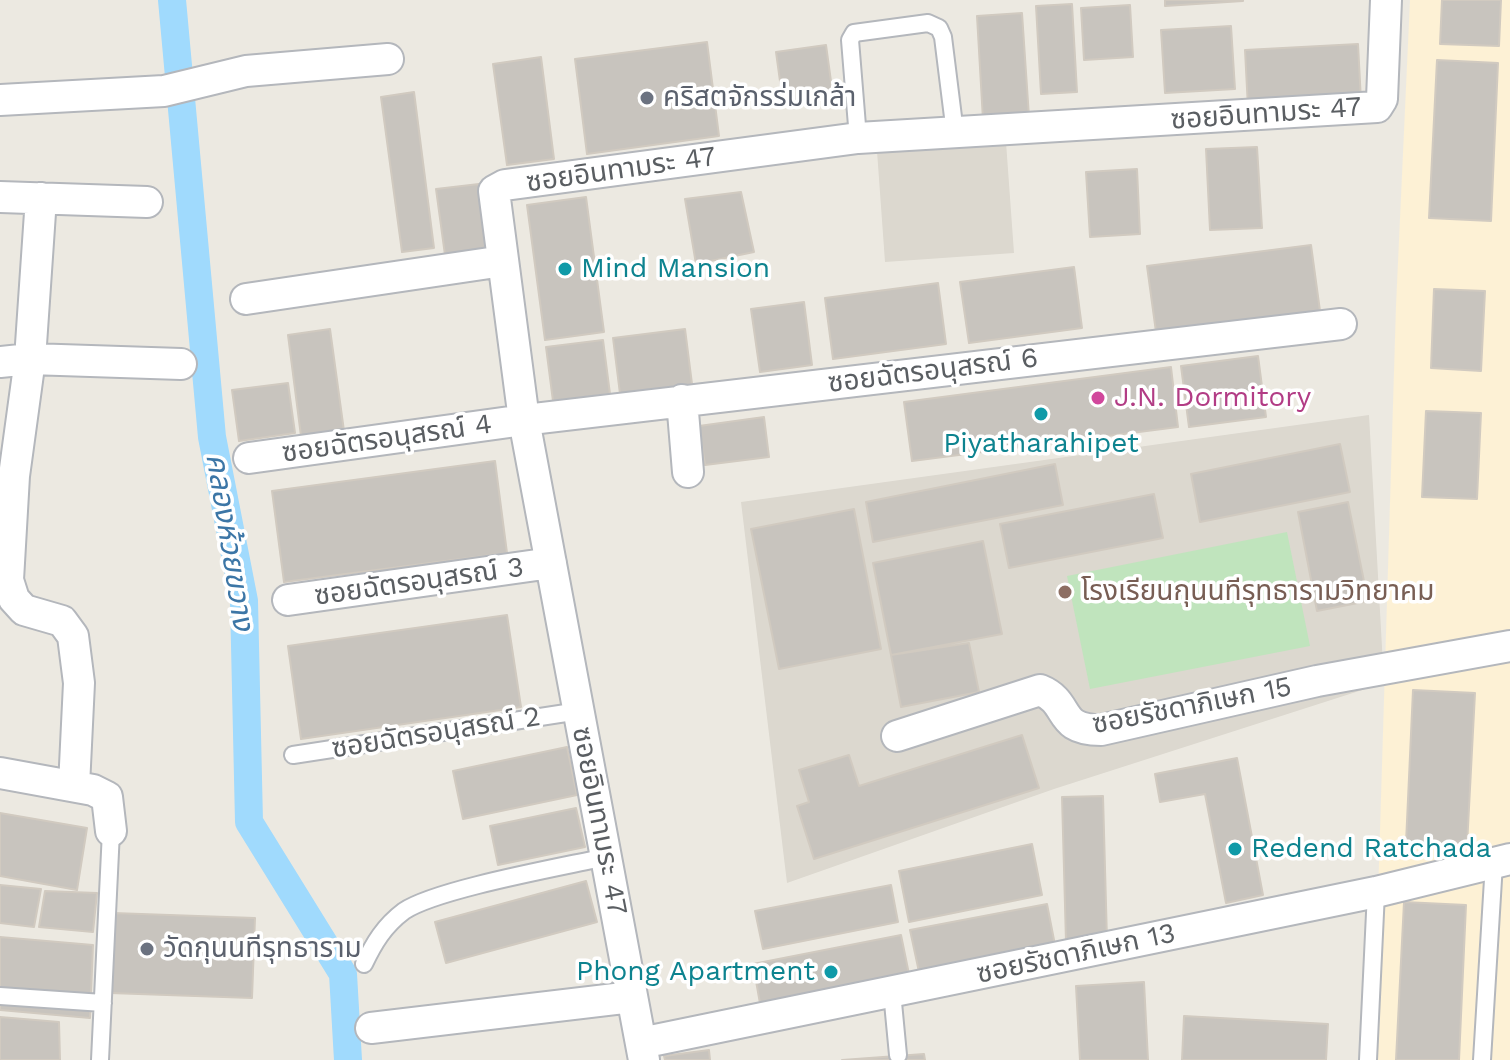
<!DOCTYPE html>
<html>
<head>
<meta charset="utf-8">
<style>
  body { margin:0 }
  canvas { display:block; background:#ece9e1 }
</style>
</head>
<body>
<canvas width="1510" height="1060"></canvas>
<script>
const c = document.querySelector('canvas').getContext('2d');
c.lineJoin = 'round';
function paint(path, color) {
  c.fillStyle = color;
  c.fill(path, 'evenodd');
}
function strokePath(path, color, width, dash) {
  c.strokeStyle = color;
  c.lineWidth = width;
  c.lineCap = dash ? 'butt' : 'round';
  c.setLineDash(dash || []);
  c.stroke(path);
}
function label(font, color, halo, rows, align = 'center') {
  c.font = font + ' "Work Sans","Noto Sans Thai",sans-serif';
  c.lineWidth = 7;
  c.setLineDash([]);
  c.textBaseline = 'middle';
  c.strokeStyle = halo;
  c.fillStyle = color;
  for (const [text, x, y, turn = 0] of rows) {
    c.save();
    c.translate(x, y);
    c.rotate((+turn || 0) * Math.PI / 180);
    c.textAlign = isNaN(turn) ? turn : align;
    if (halo) c.strokeText(text, 0, 0);
    c.fillText(text, 0, 0);
    c.restore();
  }
}
paint(new Path2D(`
  M1410,0H1510V1060H1373L1396,306Z`), '#fdf1d5');
paint(new Path2D(`
  M1006,142L1014,253L885,262L877,151Z
  M1369,415L1384,683L1054,789L787,883L741,502Z`), '#dcd8cf');
paint(new Path2D(`
  M1287,532L1310,646L1090,689L1067,576Z`), '#c0e4bd');
strokePath(new Path2D(`
  M172,0L212,437L244,601L249,822L343,974L348,1060`), '#a0dafd', 28);
const building = new Path2D(`
  M1165,0H1243V1L1165,6Z
  M1442,0H1501L1499,46L1440,44Z
  M1072,4L1077,92L1041,94L1036,6Z
  M1130,5L1133,57L1084,60L1081,8Z
  M1022,13L1029,117L983,120L977,16Z
  M1231,26L1235,89L1165,93L1161,30Z
  M707,42L719,136L587,154L575,59Z
  M1358,44L1361,101L1248,108L1245,50Z
  M826,45L833,96L783,103L776,52Z
  M541,57L554,159L507,165L493,64Z
  M1437,60L1498,63L1491,221L1429,218Z
  M414,92L434,248L402,252L381,97Z
  M1257,147L1262,228L1210,230L1206,149Z
  M1137,169L1140,234L1090,237L1086,172Z
  M479,184L487,249L445,255L436,189Z
  M741,192L754,252L696,264L685,199Z
  M586,197L604,332L545,340L527,205Z
  M1311,245L1320,311L1156,332L1147,266Z
  M1074,267L1082,328L969,343L960,282Z
  M938,283L946,344L833,359L825,298Z
  M1434,289L1485,291L1481,371L1431,368Z
  M804,302L812,365L760,372L751,309Z
  M330,329L344,431L301,436L288,335Z
  M685,329L692,384L620,394L613,338Z
  M603,340L610,394L553,401L546,347Z
  M1258,356L1266,417L1189,427L1181,366Z
  M1171,367L1178,427L912,461L904,402Z
  M288,383L295,433L239,441L232,390Z
  M1426,411L1481,413L1477,499L1422,497Z
  M764,417L769,457L705,465L699,426Z
  M1340,444L1350,492L1200,522L1191,474Z
  M495,461L507,553L284,582L272,491Z
  M1055,464L1063,505L873,542L866,502Z
  M1154,494L1163,538L1009,568L1000,524Z
  M1348,502L1368,601L1317,611L1298,512Z
  M854,509L881,649L779,669L751,529Z
  M983,541L1002,634L891,655L873,563Z
  M507,615L521,707L301,739L288,646Z
  M969,643L979,692L901,707L891,655Z
  M1413,690L1475,693L1467,846L1406,843Z
  M1022,735L1039,788L814,859L797,806L809,802L799,770L849,755L859,786Z
  M567,747L577,795L463,819L453,771Z
  M1237,758L1263,895L1226,903L1205,794L1160,802L1155,774Z
  M1103,796L1107,940L1066,942L1062,797Z
  M576,808L585,847L498,865L490,826Z
  M0,813L87,828L77,890L0,876Z
  M1032,844L1042,895L909,922L899,871Z
  M586,881L597,922L446,963L435,922Z
  M0,885L41,889L34,927L0,923Z
  M891,885L898,922L763,949L755,911Z
  M45,891L97,893L93,932L39,927Z
  M1404,902L1466,905L1459,1060H1396Z
  M1047,904L1055,945L919,972L910,930Z
  M113,913L255,918L252,998L110,993Z
  M901,935L910,979L761,1009L753,964Z
  M0,937L93,945L90,1018L0,1010Z
  M1144,982L1148,1060H1080L1076,986Z
  M1184,1016L1328,1024L1326,1060H1182Z
  M0,1017L59,1022L60,1060H0Z
  M709,1050L710,1060H665L664,1056Z
  M924,1054L925,1060H842Z`);
paint(building, '#c8c4be');
strokePath(building, '#d1cac0', 2);
const lane = new Path2D(`
  M858,138L850,40L854,33L928,23L939,28L943,37L955,133
  M293,755L579,711
  M364,964C374,943 384,926 404,911C437,889 561,867 606,857
  M892,992L898,1055
  M0,996L103,1003
  M100,1060L111,831
  M1368,1060L1376,892
  M1482,1060L1494,863`);
const street = new Path2D(`
  M0,100L164,91L246,71L388,59
  M0,197L147,202
  M41,198L30,359L14,476L8,580L14,599L24,610L62,621L73,636L79,683L74,786
  M246,299L503,261
  M0,362L30,359L181,364
  M682,400L688,472
  M249,458L524,420L1341,324
  M288,600L551,563
  M897,736L1040,690C1072,703 1055,730 1101,730L1317,681L1510,646
  M0,773L93,790L107,797L111,831
  M371,1028L632,997
  M641,1043L1376,892L1510,859
  M644,1060L524,420L494,191L505,185L858,138L1377,107L1382,99L1386,0`);
strokePath(lane, '#b4b7bc', 20);
strokePath(street, '#b4b7bc', 34);
strokePath(lane, '#fff', 16);
strokePath(street, '#fff', 30);
for (const [x, y, r, color] of [
  [647,98,8,"#6b7280"],
  [565,269,8,"#0f9aa8"],
  [1098,398,8,"#d1479c"],
  [1041,414,8,"#0f9aa8"],
  [1065,592,8,"#8d6e63"],
  [1235,849,8,"#0f9aa8"],
  [147,949,8,"#6b7280"],
  [831,972,8,"#0f9aa8"]
]) {
  const dot = new Path2D();
  dot.arc(x, y, r, 0, 2 * Math.PI);
  c.fillStyle = color;
  c.fill(dot);
  strokePath(dot, '#fff', 3);
}
label('28px', '#5b616d', '#fff', [
  ["คริสตจักรร่มเกล้า",663,98],
  ["วัดกุนนทีรุทธาราม",163,949]
], 'left');
label('28px', '#5a5e62', '#fff', [
  ["ซอยอินทามระ 47",1266,114,-4],
  ["ซอยอินทามระ 47",621,170,-8],
  ["ซอยฉัตรอนุสรณ์ 6",933,371,-7],
  ["ซอยฉัตรอนุสรณ์ 4",387,439,-8],
  ["ซอยฉัตรอนุสรณ์ 3",419,582,-8],
  ["ซอยรัชดาภิเษก 15",1192,706,-11],
  ["ซอยฉัตรอนุสรณ์ 2",436,733,-9],
  ["ซอยอินทามระ 47",599,821,79],
  ["ซอยรัชดาภิเษก 13",1076,954,-12]
]);
label('28px', '#0d838f', '#fff', [
  ["Mind Mansion",581,269],
  ["Piyatharahipet",1041,444,"center"],
  ["Redend Ratchada",1251,849],
  ["Phong Apartment",815,972,"right"]
], 'left');
label('28px', '#b23c85', '#fff', [
  ["J.N. Dormitory",1114,398]
], 'left');
label('28px', '#785e54', '#fff', [
  ["โรงเรียนกุนนทีรุทธารามวิทยาคม",1081,592]
], 'left');
label('italic 30px', '#3c76a6', '#fff', [
  ["คลองห้วยขวาง",229,542,81]
]);
</script>
</body>
</html>
